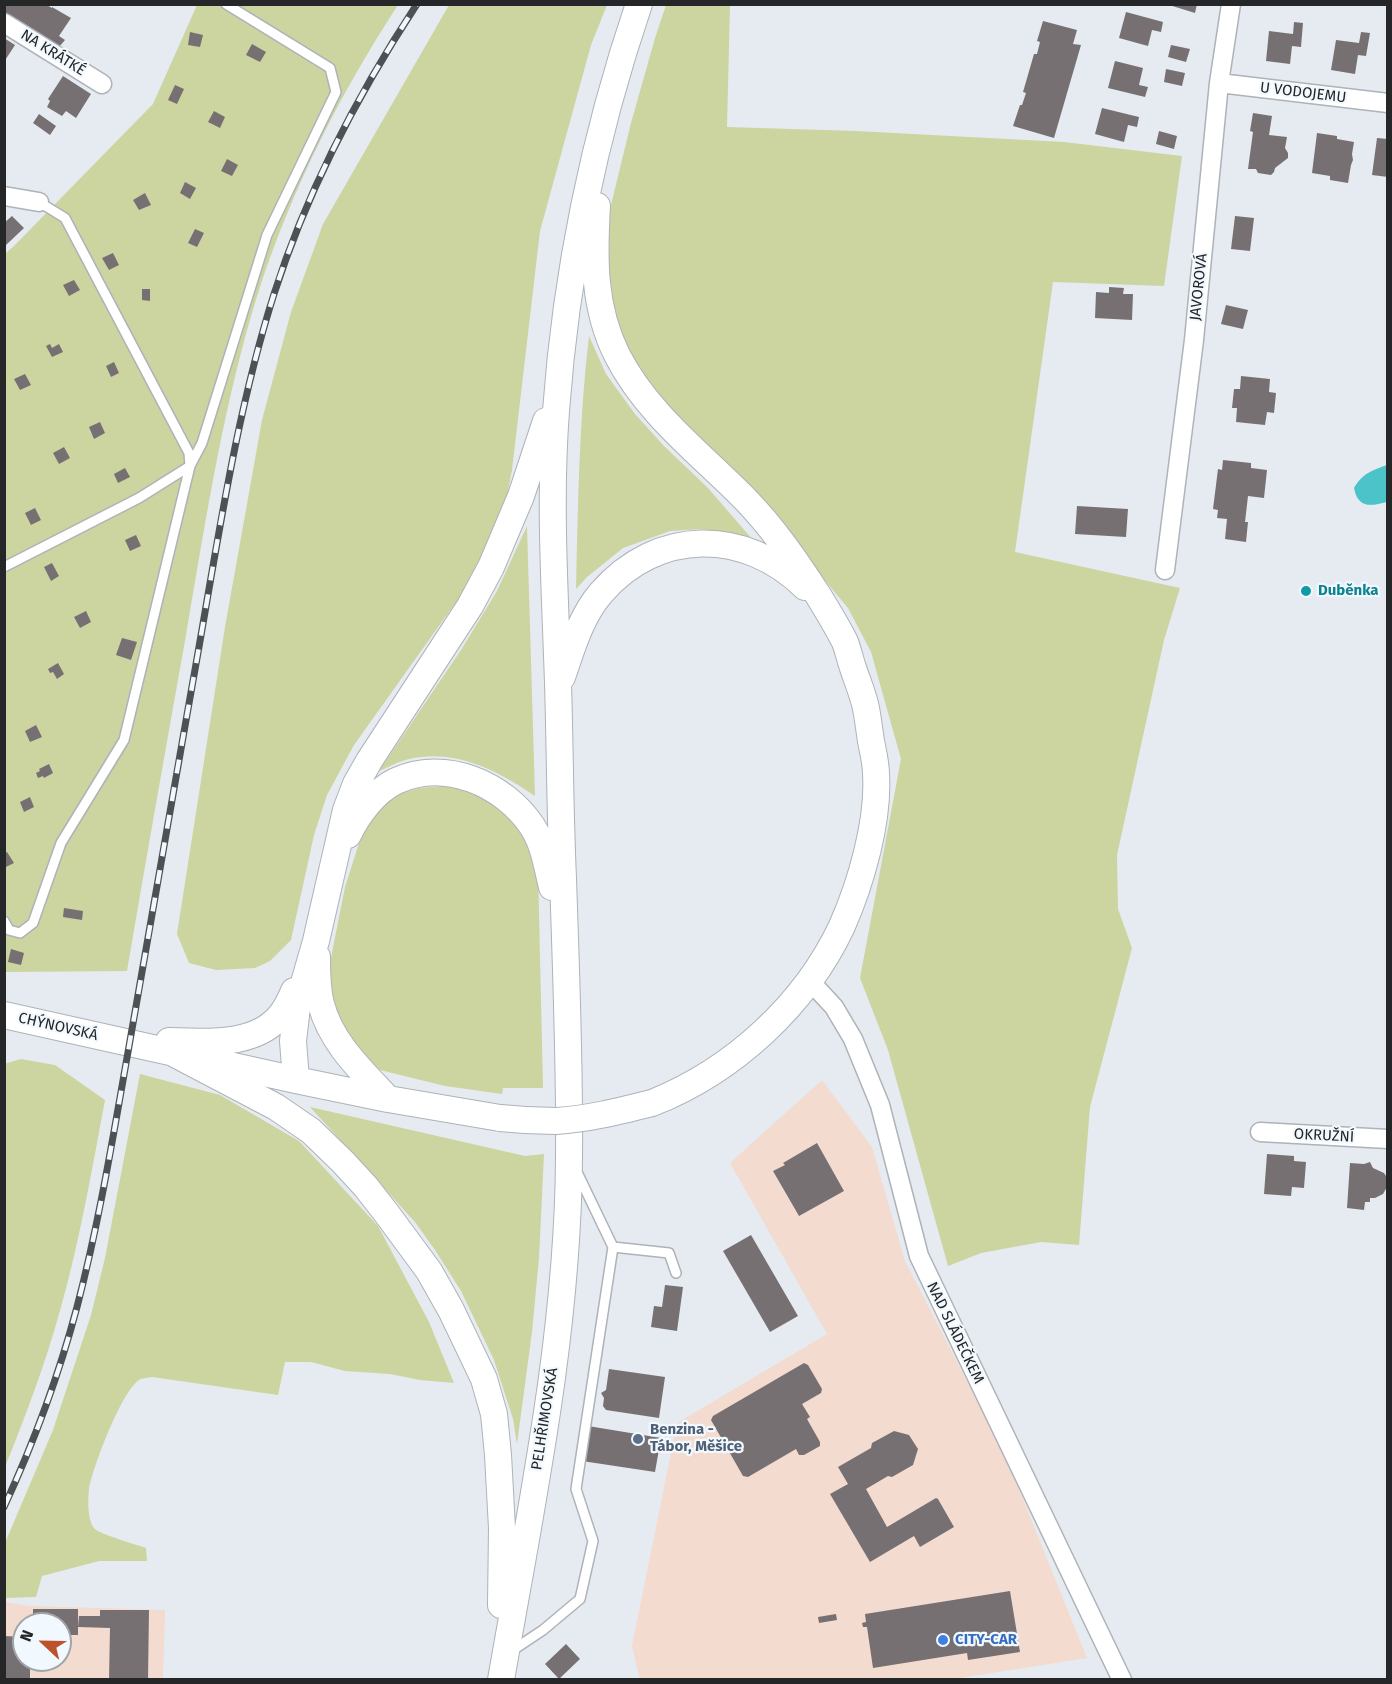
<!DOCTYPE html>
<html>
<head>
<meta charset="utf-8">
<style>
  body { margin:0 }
  #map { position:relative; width:1392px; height:1684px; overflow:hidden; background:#e5ebf1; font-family:"Fira Sans",sans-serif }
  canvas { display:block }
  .frame { position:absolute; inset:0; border:6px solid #242628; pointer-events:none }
  .north { position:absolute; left:12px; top:1612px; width:60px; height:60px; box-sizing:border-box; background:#f2f9fe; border:2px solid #a0a5a8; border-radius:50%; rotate:292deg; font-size:16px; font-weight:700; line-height:24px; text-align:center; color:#242628 }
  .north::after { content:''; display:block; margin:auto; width:21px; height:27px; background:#bb532c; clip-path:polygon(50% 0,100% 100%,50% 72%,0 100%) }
</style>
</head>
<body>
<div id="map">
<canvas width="1392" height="1684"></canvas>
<div class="frame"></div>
<div class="north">N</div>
</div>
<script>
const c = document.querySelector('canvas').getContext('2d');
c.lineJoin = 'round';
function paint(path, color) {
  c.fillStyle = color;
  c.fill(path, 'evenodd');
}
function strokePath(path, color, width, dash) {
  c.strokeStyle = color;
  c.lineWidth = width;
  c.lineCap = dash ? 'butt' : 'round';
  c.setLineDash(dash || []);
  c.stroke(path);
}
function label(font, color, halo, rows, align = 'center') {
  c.font = font + ' "Fira Sans",sans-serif';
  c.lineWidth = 4.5;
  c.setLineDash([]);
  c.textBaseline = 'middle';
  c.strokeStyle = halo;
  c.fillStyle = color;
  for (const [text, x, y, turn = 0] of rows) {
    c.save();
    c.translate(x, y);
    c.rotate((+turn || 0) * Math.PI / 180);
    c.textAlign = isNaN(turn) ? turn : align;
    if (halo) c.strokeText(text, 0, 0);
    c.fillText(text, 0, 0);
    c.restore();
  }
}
paint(new Path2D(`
  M822,1080L872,1147L905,1261L1006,1457L1087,1658L954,1679L640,1680L632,1646L677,1423L827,1334L730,1163Z
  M5,1602L30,1606L165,1610L163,1679L5,1680ZM24,1624H60V1660H24Z`), '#f3dbd0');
paint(new Path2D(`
  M197,5H398C341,92 293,187 260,287C224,399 206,519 186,635C166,747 146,859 127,971L5,972V254L14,246L153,104Z
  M449,5H607L591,45L540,231L512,470L504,511L461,595L354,745L327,795L314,835L291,940L270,961L255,968L216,970L189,963L177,934L225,627L262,420L291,312L323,224Z
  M666,5H730L727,127L856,131L1064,142L1182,156L1164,286L1053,282L1015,552L1180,588L1164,640L1117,855L1118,909L1132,948L1090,1107L1079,1245L1041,1242L981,1253L948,1266L888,1050L860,978L901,759L871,652L848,608L746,486L644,380L626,349L609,295L606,239L610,209L631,123L655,38Z
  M589,336L606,374L635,414L664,446L708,488L759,547L730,533L701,529L670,531L623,548L587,577L576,589C578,504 579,420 589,336Z
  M527,526L535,796C499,771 455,748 409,759C399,761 389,767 379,771L461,650L497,591Z
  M445,786L472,792L499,808L523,831L538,869L543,1088H503L502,1094L445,1086L380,1070L361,1053L348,1033L335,1007L327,978L345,887L361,837L371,820L383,805L400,794L418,788Z
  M21,1059L55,1065L105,1100C92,1169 80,1239 61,1307C46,1362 26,1415 5,1467L4,1064Z
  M140,1074L220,1095L299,1141L378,1226L429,1322L454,1383L420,1380L390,1374L345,1371L311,1362H285L278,1395L152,1377C148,1378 142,1378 139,1380C121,1392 93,1467 89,1489C88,1499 87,1521 95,1529C100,1534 137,1545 146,1548L147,1561H99L42,1576L36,1597L5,1598V1543L53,1430L91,1315L105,1258Z
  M310,1107L525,1156L544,1154L539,1258L532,1332L517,1444L513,1419L494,1360L461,1291L435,1250L415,1222Z`), '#ccd4a0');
paint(new Path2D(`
  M1387,465V502C1371,506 1358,509 1354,488C1363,473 1371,471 1387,465Z`), '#4bc3c8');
paint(new Path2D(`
  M1166,4H1197L1195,13Z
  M4,5H47L52,8V7L71,18L59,36L65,40L59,47L4,12Z
  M1126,12L1163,22L1161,32L1152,30L1148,46L1119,38Z
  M1043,21L1077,30L1073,44L1081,45L1054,138L1013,126L1020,105H1022L1026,93L1023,92L1034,54H1037L1040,42L1037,41Z
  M1294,22L1303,23L1301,47L1292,46L1290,64L1266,61L1269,31L1293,34Z
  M190,32L203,35L200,47L188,45Z
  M1361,32L1370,33L1366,56L1358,55L1355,74L1331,70L1336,40L1359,43Z
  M4,38L15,45L4,62Z
  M252,44L266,52L260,62L246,55Z
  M1171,45L1190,49L1186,62L1168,57Z
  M1115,61L1143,68L1139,85L1148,87L1145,97L1108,88Z
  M1166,69L1185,73L1182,86L1164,82Z
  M63,76L91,94L76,118L66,111L62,116L47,107L50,101L48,99Z
  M175,85L184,89L177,104L168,100Z
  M1102,108L1139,117L1137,127L1128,125L1124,142L1095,134Z
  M214,111L225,117L220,128L208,122Z
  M1253,113L1272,116L1269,135L1287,137L1285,148L1288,153V158L1275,168L1274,172L1271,175L1258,173L1256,169H1248L1253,132L1250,131Z
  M39,114L56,126L50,135L33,123Z
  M1159,131L1177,136L1174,149L1156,144Z
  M1317,133L1337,136V139L1354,142L1352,154L1353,160L1351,165L1348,183L1330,180V176L1312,173Z
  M1377,138L1388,139V177L1372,175Z
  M227,159L238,165L232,176L221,171Z
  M185,182L196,188L190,199L180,193Z
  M145,193L151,205L139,210L133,200Z
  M12,216L24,228L6,245L4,243V223Z
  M1235,216L1254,218L1250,251L1231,249Z
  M195,229L204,233L197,247L188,243Z
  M113,253L119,265L109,270L102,258Z
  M74,280L80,290L69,296L63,285Z
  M1109,287L1124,288L1123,294H1133L1132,320L1095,318L1096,292L1109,293Z
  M142,289H150V301L142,300Z
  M1226,305L1248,310L1243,329L1221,324Z
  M50,344L52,348L59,344L63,352L52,357L46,346Z
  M114,362L119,373L111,377L106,366Z
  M25,374L31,385L20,390L14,379Z
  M1241,376L1270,379L1269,392L1276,393L1274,413L1267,412L1265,425L1236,422L1237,408H1232L1234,389H1240Z
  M100,422L105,433L94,439L89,427Z
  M64,447L70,458L59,464L53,453Z
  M1223,460L1251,463V468L1267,470L1264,498L1248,496L1245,522H1248L1246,542L1225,539L1227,519L1217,518L1218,510L1213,509L1218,469L1222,470Z
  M125,468L130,477L118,483L114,474Z
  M1077,506L1128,509L1126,537L1075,534Z
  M35,508L41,520L31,525L25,513Z
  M136,535L141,546L130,551L125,540Z
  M52,563L59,576L51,581L44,567Z
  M86,611L91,622L80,628L74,617Z
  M122,638L137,642L131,660L116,655Z
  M58,663L64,674L57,679L53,672L50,673L48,669Z
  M36,725L42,737L30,742L25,731Z
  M49,764L53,773L44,778L43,776L38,778L36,773L40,771L39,769Z
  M30,797L34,807L24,812L20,802Z
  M7,852L14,863L4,868V854Z
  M64,908L83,911L82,920L63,917Z
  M11,949L24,953L21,965L8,962Z
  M817,1143L844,1191L799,1216L773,1171L785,1165L783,1163Z
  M1267,1154L1294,1156V1161L1306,1162L1304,1188L1292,1187L1291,1196L1264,1194Z
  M1370,1162L1373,1168L1384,1173L1388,1179L1387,1187L1383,1194L1375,1198H1370V1202H1365L1364,1210L1347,1208L1350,1163L1364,1164Z
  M751,1235L798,1316L770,1332L723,1251Z
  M665,1285L683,1287L677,1331L651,1327L654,1306L662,1307Z
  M804,1363L808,1365L822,1389L821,1393L802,1404L810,1417L807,1419L820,1442V1446L804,1455H799L796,1449L748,1477L743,1476L711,1420L713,1416Z
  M609,1369L665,1377L659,1418L606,1410L603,1406L604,1398L601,1393L606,1390Z
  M588,1426L661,1438L655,1472L582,1461Z
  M894,1431L909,1435L918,1449L913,1465L892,1477L888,1476L866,1489L887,1527L936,1498L938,1499L954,1527L920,1547L914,1536L870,1562L830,1494L848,1484L838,1467L871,1448L872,1443Z
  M1010,1591L1020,1652L968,1660L967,1653L873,1668L867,1627H863L862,1623L866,1622L865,1614Z
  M33,1609H78V1635H60V1624H33Z
  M100,1610H149L148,1680H109L110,1628L78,1627L79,1616H100Z
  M836,1614L837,1620L819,1623L818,1617Z
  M4,1636L24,1637V1660H30V1680H4Z
  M566,1644L580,1659L559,1679L545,1664Z`), '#777073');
const lane = new Path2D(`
  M4,567L139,498L190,466L189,453L65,218L39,202
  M4,921L9,930L20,933L33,923L61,843L124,740L190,466L202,443L267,235L336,92L330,68L226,4
  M613,1247L669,1253L676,1273
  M510,1652L543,1630L580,1599L593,1541L576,1489L613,1247L576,1170`);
const street = new Path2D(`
  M4,23L102,84
  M1219,83L1388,103
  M4,196L39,202
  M1165,570L1194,340L1219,83L1231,4
  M810,981L834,1007L853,1039L880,1105L919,1256L1122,1680
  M1260,1132L1388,1139`);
const secondary = new Path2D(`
  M597,206C594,258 593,307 617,355C647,414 701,454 746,500C774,529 796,561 818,595C827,610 837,626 845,642C848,650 850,659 853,668C857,680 862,692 865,704C868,716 869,729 871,741C873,752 876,763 876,774C879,821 861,883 842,926C805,1005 733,1071 652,1103
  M562,677C572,648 581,616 601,593C657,528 745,528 805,587
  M348,835C358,814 375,791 396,781C445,758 504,784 532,826C544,844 547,867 552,887
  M317,957C317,973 317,989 321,1004C331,1043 362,1071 388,1099
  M4,1015L296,1080L388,1099L500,1118
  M169,1041C206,1042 259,1047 283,1012C288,1005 291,998 294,991
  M175,1054L276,1107L311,1131L343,1162L366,1187L387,1214L429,1271L451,1310L484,1379L494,1414L498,1455L502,1528L501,1605
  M296,1080L293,1041L297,1007L316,941L346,810L356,784L369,761L470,606L491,567L521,496L546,421
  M501,1680C531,1507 568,1334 569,1158C570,1065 566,971 563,878C560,813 560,748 558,683C555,592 549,502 556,411C566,273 594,136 639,4`);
strokePath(lane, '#adb3b8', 12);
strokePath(street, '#adb3b8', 21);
strokePath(secondary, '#adb3b8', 28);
strokePath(lane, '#fff', 9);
strokePath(street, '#fff', 18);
strokePath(secondary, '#fff', 26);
const rail = new Path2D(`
  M4,1507C34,1442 59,1375 77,1307C99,1223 113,1137 128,1052C151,922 173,793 196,664C218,540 236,414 274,294C307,191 358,94 417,4`);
strokePath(rail, '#4e5154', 7);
strokePath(rail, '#f2f9fe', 4.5, [14]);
const secondaryBridge = new Path2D(`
  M500,1118C519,1120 537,1121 556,1121C589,1119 620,1111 652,1103`);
strokePath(secondaryBridge, '#adb3b8', 28, []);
strokePath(secondaryBridge, '#fff', 26);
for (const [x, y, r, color] of [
  [1306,591,6,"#0f9aa8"],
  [638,1439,6,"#5c6f8a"],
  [943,1640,6,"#3f7fe0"]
]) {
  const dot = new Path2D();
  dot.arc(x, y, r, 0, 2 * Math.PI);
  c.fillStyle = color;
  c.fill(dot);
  strokePath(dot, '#f2f9fe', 2);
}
label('15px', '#242628', '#f2f9fe', [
  ["NA KRÁTKÉ",53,53,32],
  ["U VODOJEMU",1303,93,7],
  ["JAVOROVÁ",1199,287,-84],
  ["CHÝNOVSKÁ",58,1027,13],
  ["OKRUŽNÍ",1324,1136,3],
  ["NAD SLÁDEČKEM",955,1333,64],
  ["PELHŘIMOVSKÁ",545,1419,-81]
]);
label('bold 15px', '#0d838f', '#f2f9fe', [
  ["Duběnka",1318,591]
], 'left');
label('bold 15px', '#4e5e75', '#f2f9fe', [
  ["Benzina -",650,1430],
  ["Tábor, Měšice",650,1447]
], 'left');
label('bold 15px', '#366cbe', '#f2f9fe', [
  ["CITY-CAR",955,1640]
], 'left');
</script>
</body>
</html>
